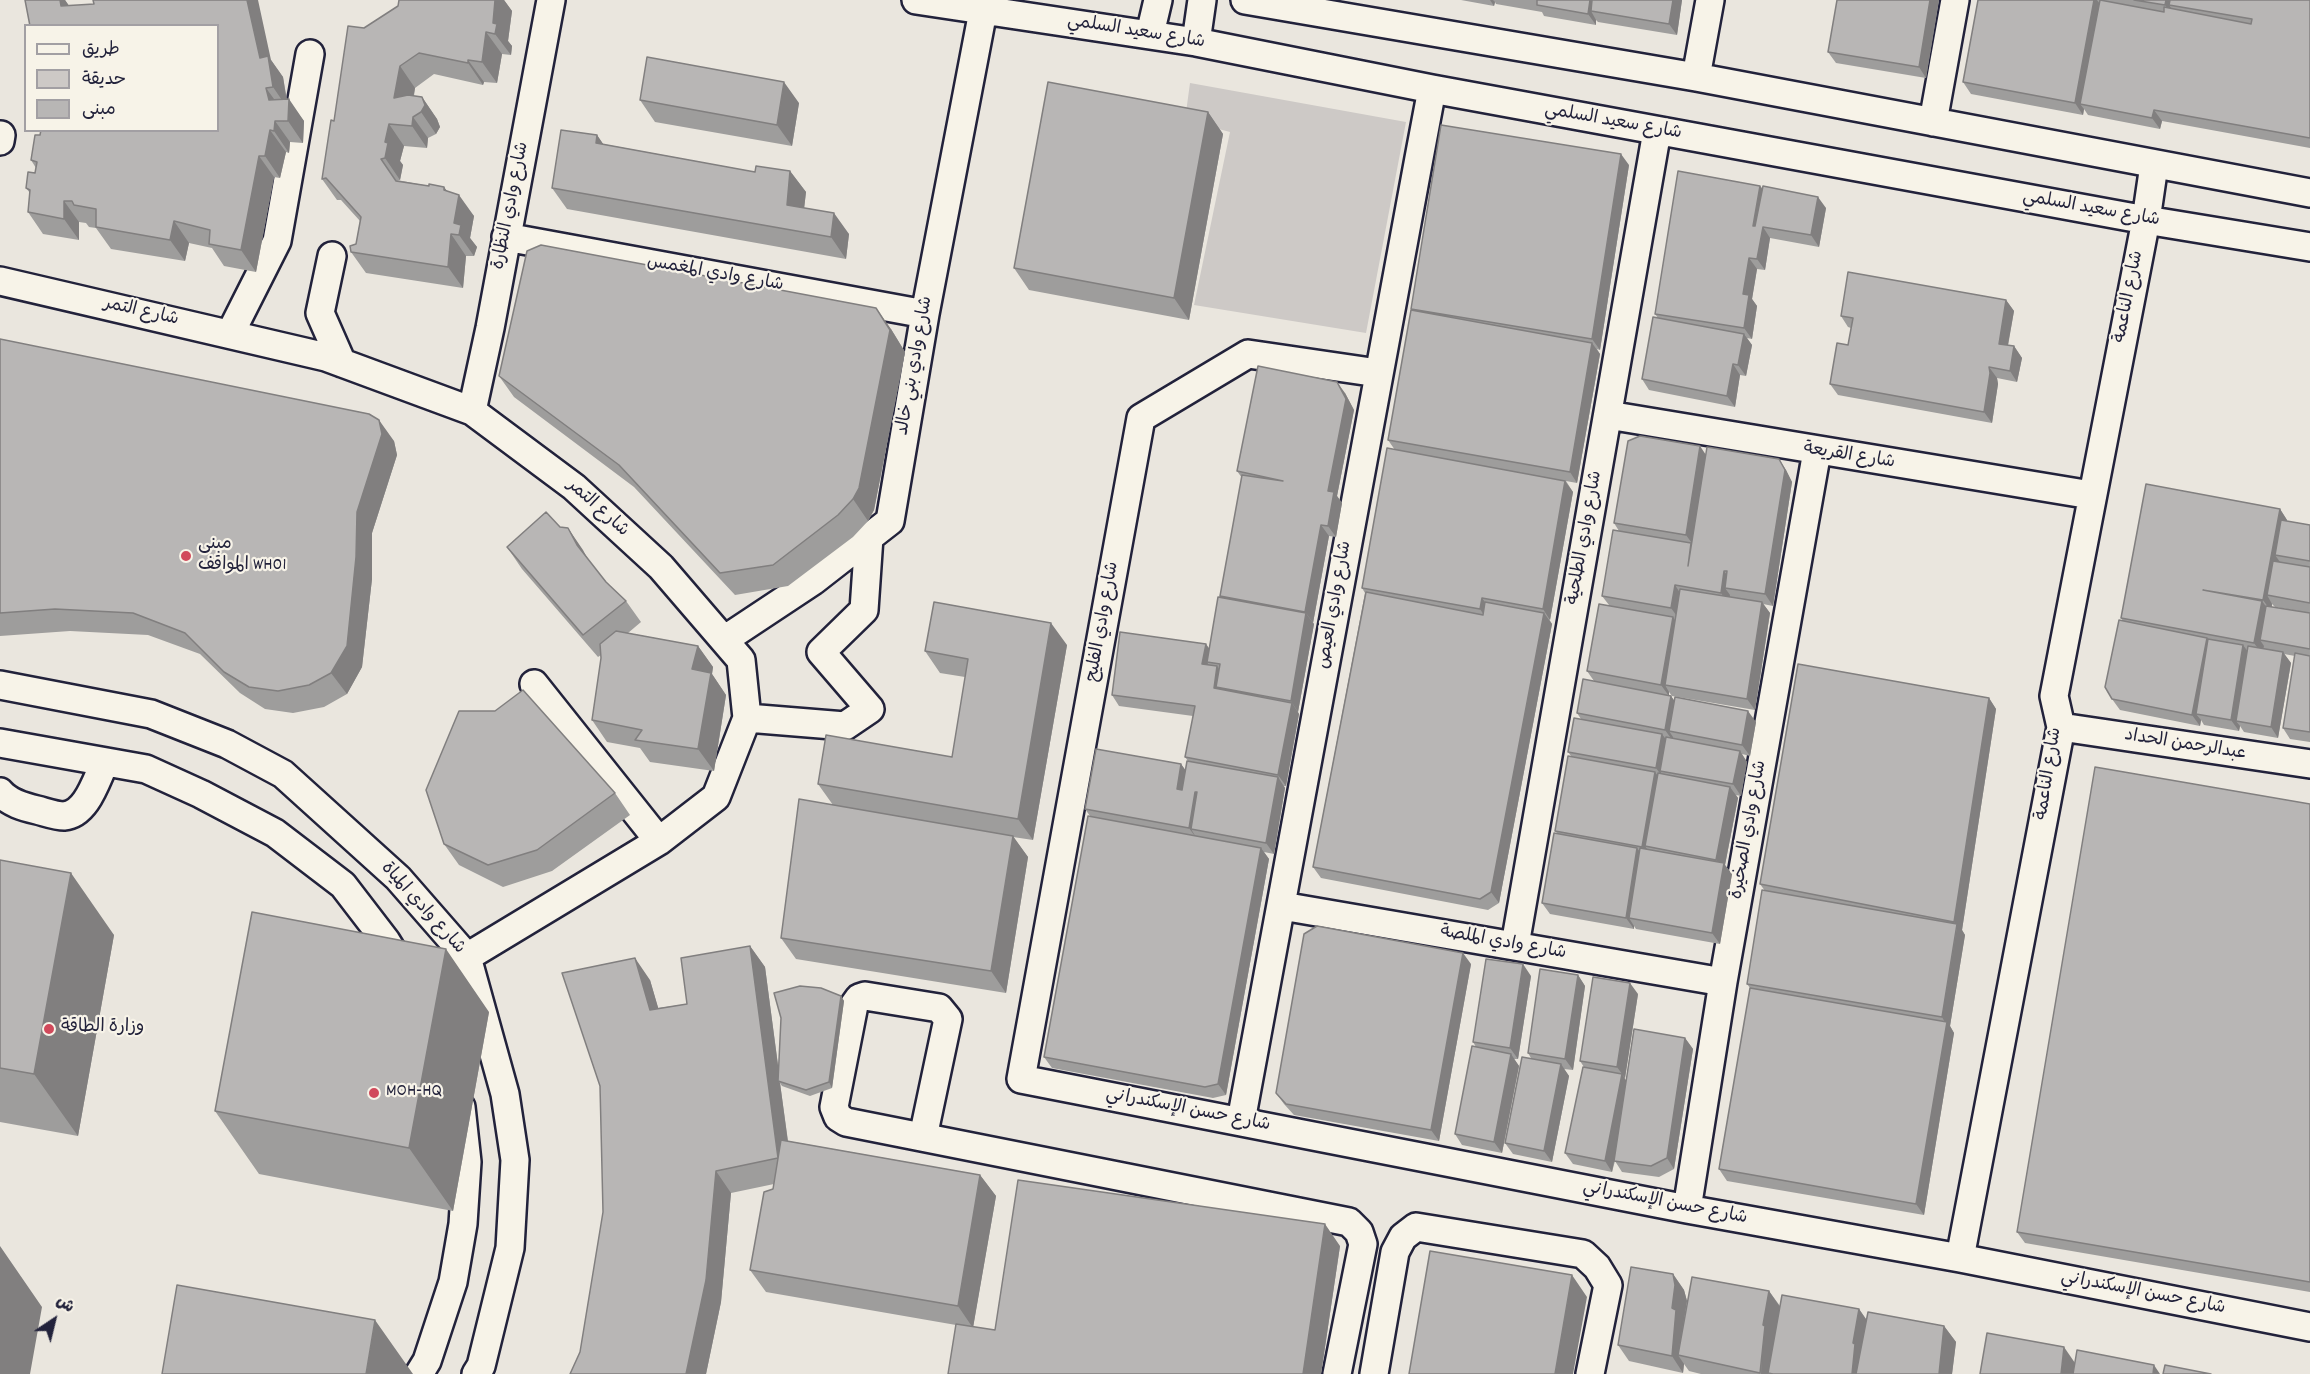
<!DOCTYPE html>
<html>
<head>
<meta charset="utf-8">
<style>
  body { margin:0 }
  #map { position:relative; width:2310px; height:1374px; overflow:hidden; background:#eae6de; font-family:Dekko,"Playpen Sans Arabic",sans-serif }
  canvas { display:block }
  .legend { position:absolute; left:24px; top:24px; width:195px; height:108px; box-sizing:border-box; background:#f7f3e8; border:2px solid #a29fa3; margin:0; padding:8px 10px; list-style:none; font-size:18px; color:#22223b }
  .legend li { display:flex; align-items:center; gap:12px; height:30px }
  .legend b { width:30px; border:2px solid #a29fa3 }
  .north { position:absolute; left:24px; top:1290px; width:60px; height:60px; -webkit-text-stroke:4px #f7f3e8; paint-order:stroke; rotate:35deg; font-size:16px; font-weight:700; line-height:24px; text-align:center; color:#22223b }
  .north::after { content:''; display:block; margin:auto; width:21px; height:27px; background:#22223b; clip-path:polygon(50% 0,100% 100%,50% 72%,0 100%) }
</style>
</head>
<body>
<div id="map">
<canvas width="2310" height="1374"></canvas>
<ul class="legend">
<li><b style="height:8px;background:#f7f3e8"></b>طريق</li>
<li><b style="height:16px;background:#cdc9c6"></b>حديقة</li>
<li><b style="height:16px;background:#b8b6b5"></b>مبنى</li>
</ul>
<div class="north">ش</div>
</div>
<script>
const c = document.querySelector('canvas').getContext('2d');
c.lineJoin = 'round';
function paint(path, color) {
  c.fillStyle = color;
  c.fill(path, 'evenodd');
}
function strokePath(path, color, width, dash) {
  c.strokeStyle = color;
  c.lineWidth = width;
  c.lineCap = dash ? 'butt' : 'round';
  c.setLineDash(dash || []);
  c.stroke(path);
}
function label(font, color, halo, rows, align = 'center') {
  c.font = font + ' Dekko,"Playpen Sans Arabic",sans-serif';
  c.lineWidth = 4.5;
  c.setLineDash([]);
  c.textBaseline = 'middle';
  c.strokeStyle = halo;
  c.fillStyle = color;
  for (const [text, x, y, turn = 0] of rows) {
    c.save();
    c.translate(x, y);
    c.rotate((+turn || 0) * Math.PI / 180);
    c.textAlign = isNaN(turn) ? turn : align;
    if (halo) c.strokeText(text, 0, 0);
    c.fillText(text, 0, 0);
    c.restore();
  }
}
paint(new Path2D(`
  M1190,83L1406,122L1366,333L1194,305L1230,132L1185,120Z`), '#cdc9c6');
const minor = new Path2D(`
  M916,0L1196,42L1432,89L2146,220L2310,247
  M1245,0L1696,77L2310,193
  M1150,34L1158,0
  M1196,42L1202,0
  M1696,77L1710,0
  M1933,122L1955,0
  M0,141L1,135
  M506,237L925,314
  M332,256L320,313L342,363
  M0,281L326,357L472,411L574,487L661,567L741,660L747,718L716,797L659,841L467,957
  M230,334L277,241L310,54
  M1378,373L1248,354L1141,418L1021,1079L1687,1209L1960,1258L2310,1327
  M472,411L490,328L551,0
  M1608,415L2091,495
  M724,640L813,581L890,521L925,314L983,11
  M534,684L659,841
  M0,685L151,714L227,744L283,774L398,878L467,957L505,1094L515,1160L510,1248L481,1366L476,1374
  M747,718L845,726L870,709L821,652L864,610L869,537
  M2061,727L2310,764
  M0,743L146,769L201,794L275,833L343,885L386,941L402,967
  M0,792C9,803 24,807 37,810C45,812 56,816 64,816C87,814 96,780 105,762
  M1282,906L1723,982
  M1515,945L1657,131
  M1241,1121C1307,778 1367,433 1432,89
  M923,1137L948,1019L939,1008L865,996L859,998L854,1005L834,1107L838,1117L846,1122L1349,1222L1359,1232L1363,1244L1337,1374
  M1687,1209L1723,982L1817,451
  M1960,1258L2061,727L2054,696L2146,220L2154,165
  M419,1374L427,1361L453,1282L463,1224L467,1162L461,1107
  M1374,1374L1395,1252L1403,1237L1416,1227L1583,1254L1597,1267L1608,1285L1590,1374`);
strokePath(minor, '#22223b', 32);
strokePath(minor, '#f7f3e8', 27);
paint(new Path2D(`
  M25,0H65L69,6L271,60L283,77L287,100L304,121L303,143L290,142L289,153L286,152L280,178L274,177L256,272L224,266L212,248L189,243L185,261L111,249L96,228L89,227L86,223L79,222V240L43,234L28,212L30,193L26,188L35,173L36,168L31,160L218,130Z
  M399,0H504L512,11L508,41L512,46L511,55L502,54L497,83L484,82L483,85L434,74L415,88L414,96L422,97L437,119L440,127L436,134L428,138L427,148L404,146L400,161L403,165L400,180H397L429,186L444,187L447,191L474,216L470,238L477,247L474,256H466L463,288L366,273L351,252L356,244L360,221L341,200H337L322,179L334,121L364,28L398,6Z
  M1461,0H1682L1677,35L1598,22L1596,20V25L1544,16L1542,12L1496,4L1495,2L1494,6Z
  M1939,0L1926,78L1836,63L1828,52Z
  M1978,0H2310V148L2162,121L2160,129L2088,115L2084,109L2083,115L1971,94L1963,82Z
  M640,100L799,103L792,146L655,122Z
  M1208,112L1223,134L1189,320L1029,290L1014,268Z
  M597,135L603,144L755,172L790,171L806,192L804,208L849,234L846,259L567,209L552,188Z
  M1629,165L1600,350L1597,349L1600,354L1577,483L1566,481L1573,492L1550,620L1549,619L1552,624L1499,903L1488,910L1321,878L1313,867L1365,593L1362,588L1395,450L1388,440L1412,311L1411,309Z
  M1760,186L1762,188L1826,208L1819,247L1770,238L1765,270L1757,269L1752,299L1757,306L1752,339L1747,338L1752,345L1746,376L1740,375L1735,407L1649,390L1642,379L1658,318L1655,314Z
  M2006,300L2014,311L2008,346H2014L2022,358L2017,382L1997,378L1998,384L1992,423L1838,395L1830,384L1848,345L1851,328L1848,327L1841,316Z
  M891,329L905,352L874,510L868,521L853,537L788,586L735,595L634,487L514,397L499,376Z
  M0,339L394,441L397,455L372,533V579L362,667L347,694L324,707L293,713L265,709L240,693L200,654L148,635L70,631L0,636Z
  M1345,393L1354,410L1337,496L1342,503L1336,537L1329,536L1313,623L1314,624L1298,712L1299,714L1286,786H1284L1285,788L1274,854L1264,852L1269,859L1226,1095L1213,1098L1052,1068L1044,1057L1090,816L1085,809L1181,764L1185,770L1188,761L1185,757L1193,716L1119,706L1112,695L1209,648L1221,598L1220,596L1242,478L1237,471Z
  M1706,455L1786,470L1792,482L1773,606L1763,604L1770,613L1755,710L1672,696L1669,692V695L1671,696L1674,701L1756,722L1750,756L1742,754L1747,762L1741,796L1736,795L1738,798L1725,865L1732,874L1720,944L1636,929L1634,926V929L1550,914L1542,903L1558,834L1555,831L1571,756L1568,752L1581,719L1577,713L1594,681L1587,671L1609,605L1602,596L1619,531L1614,523Z
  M2280,509L2287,520V521L2310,525V613L2275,607L2272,604V607L2310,613V742L2290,739L2283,728L2295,656L2284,654L2291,663L2278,738L2244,732L2240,726L2239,731L2204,725L2201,720L2200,726L2120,710L2112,699L2123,621L2121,618Z
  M560,527L568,528L587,558L606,582L626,601L641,622L628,633L698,646L713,667L712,674L726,695L714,771L650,762L640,748L607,742L592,720L601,658V655L598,657L522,569L507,547Z
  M1067,645L1033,840L1013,837L1028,857L1006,993L796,959L781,938L833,805L818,784L952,757L965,677L940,673L925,651Z
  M1989,698L1996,709L1962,930L1965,935L1950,1026L1954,1033L1924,1215L1727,1181L1719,1169L1750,988L1747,984L1765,891L1760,884Z
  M615,793L630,815L552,871L503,887L459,865L444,844Z
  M2310,804V1292L2025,1243L2017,1232Z
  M0,860L114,935L78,1136L0,1122Z
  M750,946L765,967L779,1072L841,996L844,1001L832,1088L810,1096L782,1086L780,1083L788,1141L980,1175L996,1196L973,1327L995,1330L1340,1246L1321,1374H948L956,1325L766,1292L750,1270L774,1184L731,1193L721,1302L706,1374H570L580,1352L650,980L658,1008L687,1004Z
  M1471,964L1439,1141L1294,1115L1284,1104L1276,1093Z
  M1578,975L1585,986L1573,1070L1564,1069L1569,1076L1552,1162L1513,1154L1505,1143L1531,1058L1528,1053Z
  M1531,976L1518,1059H1514L1519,1066L1502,1153L1462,1145L1455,1134L1476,1047L1473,1042Z
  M1638,994L1625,1078H1624L1626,1081L1685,1038L1693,1049L1674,1169L1659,1177L1622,1172L1615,1161L1612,1172L1573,1164L1565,1153L1584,1067L1580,1061Z
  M489,1012L453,1211L259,1174L215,1111Z
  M1673,1274L1684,1290L1687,1301L1684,1321L1769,1291L1780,1306L1859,1309L1866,1319L1944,1326L1956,1342L1952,1374H1701L1689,1371L1684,1364L1683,1373L1629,1361L1618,1345Z`), '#9e9d9c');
paint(new Path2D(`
  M60,0H65L72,10L61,6Z
  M247,0H258L271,60L283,77L288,109L273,87L260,58Z
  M495,0H504L512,11L508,41L512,46L511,55L495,34L493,23Z
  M1490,0H1493L1495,2L1494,6Z
  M1590,0H1600L1591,11L1596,20V25L1588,14Z
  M1673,0H1682L1677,35L1669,24Z
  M1930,0H1939L1926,78L1919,67Z
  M2094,0H2097L2102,7L2080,104L2084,109L2083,115L2075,103Z
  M2166,0H2176L2169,5L2174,12L2173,16L2165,5Z
  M486,32L502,54L497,83L482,62Z
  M468,60L484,82L483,85L468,63Z
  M400,66L415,88L409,120L394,98Z
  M784,82L799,103L792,146L777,125Z
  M266,88L282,110L284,122L269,100Z
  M422,97L437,119L440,127L436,134L421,112Z
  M289,99L304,121L303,143L288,121Z
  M2154,110L2162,121L2160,129L2152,118Z
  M1208,112L1223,134L1189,320L1174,298Z
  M413,117L428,138L427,148L412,126Z
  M275,121L290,142L289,153L274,131Z
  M389,124L404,146L400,161L403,165L400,180L385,158V142Z
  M270,130L286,152L280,178L265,156Z
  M597,135L612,157L596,143Z
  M1621,154L1629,165L1600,350L1592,339Z
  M259,156L274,177L256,272L241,250Z
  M790,171L806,192L802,227L787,205Z
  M1760,186L1768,197L1763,227L1770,238L1765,270L1757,259L1753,226Z
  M444,187L457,206L459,195L474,216L470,238L477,247L474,256L459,235L454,223L444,190Z
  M1818,197L1826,208L1819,247L1811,235Z
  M64,201L79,222V240L64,219Z
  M834,213L849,234L846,259L831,237Z
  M174,221L189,243L185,261L170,240Z
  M451,234L466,256L463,288L448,267Z
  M1749,258L1757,269L1752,299L1757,306L1752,339L1744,328L1743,294Z
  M2006,300L2014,311L2006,355L1999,344Z
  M876,308L891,329L905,352L874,510L868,521L853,499Z
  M1744,334L1752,345L1746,376L1738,365Z
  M1592,343L1600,354L1577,483L1570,472Z
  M2014,346L2022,358L2017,382L2010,371Z
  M1733,364L1740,375L1735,407L1727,396Z
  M1989,367L1997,378L1998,384L1992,423L1984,412Z
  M1337,382L1345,393L1354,410L1337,496L1342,503L1336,537L1328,526V491Z
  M379,420L394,441L397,455L372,533V579L362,667L347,694L331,673L357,512Z
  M1700,446L1708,458L1694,546L1686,535Z
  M1779,459L1786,470L1792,482L1773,606L1765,594Z
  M1565,481L1573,492L1550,620L1543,609Z
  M2280,509L2287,520L2281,556L2275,555L2280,562L2267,595L2272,604L2271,611L2263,600Z
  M1321,525L1329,536L1313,623L1305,612Z
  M568,528L583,550L592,567L577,545Z
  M1724,571L1732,582L1725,588L1730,595L1729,604L1721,593Z
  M1675,585L1682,596L1679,619L1671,608Z
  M1482,598L1490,609L1488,621L1480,609Z
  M2262,601L2270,612L2260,640L2264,646L2262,654L2254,643Z
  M1762,602L1770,613L1755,710L1747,699Z
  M1306,613L1314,624L1298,712L1291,701Z
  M1544,613L1552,624L1499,903L1491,892Z
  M1673,617L1680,628L1665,685L1669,692V696L1661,685Z
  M1051,623L1067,645L1033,840L1018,819Z
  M2207,638L2215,650L2196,714L2201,720L2200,726L2192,715Z
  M1206,644L1214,655L1207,662L1211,669L1202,664Z
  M2243,645L2251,656L2236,721L2240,726L2239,731L2231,720Z
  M698,646L713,667L712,674L726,695L714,771L698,749L692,669Z
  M2283,652L2291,663L2278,738L2271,727Z
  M1217,666L1224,677L1216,687L1222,696L1214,688Z
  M1671,696L1679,707L1669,731L1673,737V741L1665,730Z
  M1989,698L1996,709L1962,930L1965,935L1950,1026L1954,1033L1924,1215L1916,1204L1946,1024L1942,1017L1957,927L1954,922Z
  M1292,703L1299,714L1286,786L1278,775Z
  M1748,711L1756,722L1750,756L1742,745Z
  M1662,734L1670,745L1660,771L1664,777V779L1656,768Z
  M1740,751L1747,762L1741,796L1733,784Z
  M1181,764L1189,775L1184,800L1177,789Z
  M1655,772L1663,783L1645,846L1651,855L1650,858L1642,847Z
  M1278,777L1285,788L1274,854L1266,843Z
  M1730,787L1738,798L1725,865L1732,874L1720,944L1712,933L1723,869L1716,860Z
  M1195,792L1203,803L1191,829L1197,839L1189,828Z
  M1013,836L1028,857L1006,993L991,971Z
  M1261,848L1269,859L1226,1095L1218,1084Z
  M1637,848L1645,859L1629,918L1634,926V929L1626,918Z
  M71,873L114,935L78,1136L34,1074Z
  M750,946L765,967L780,1081H778L780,1083L793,1180L778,1158Z
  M446,949L489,1012L453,1211L409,1148Z
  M1463,953L1471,964L1439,1141L1431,1130Z
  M635,958L650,980L665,1031L650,1010Z
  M1523,964L1531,976L1518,1059L1510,1048Z
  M1578,975L1585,986L1573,1070L1565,1059Z
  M1630,983L1638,994L1625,1078L1617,1067Z
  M841,996L844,1001L832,1088L829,1082Z
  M1685,1038L1693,1049L1674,1169L1667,1158Z
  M1511,1054L1519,1066L1502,1153L1494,1142Z
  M1561,1064L1569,1076L1552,1162L1544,1151Z
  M1622,1074L1629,1085L1612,1172L1605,1161Z
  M716,1171L731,1193L721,1302L706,1374H686Z
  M980,1175L996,1196L973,1328L958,1306Z
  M1325,1224L1340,1246L1321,1374H1303Z
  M0,1246L42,1307L30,1374H0Z
  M1673,1274L1684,1290L1687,1301L1678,1355L1684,1364L1683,1373L1672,1356Z
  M1572,1275L1587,1297L1573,1374H1555Z
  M1769,1291L1780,1307L1768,1373L1769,1374H1761L1763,1325Z
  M1859,1309L1870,1325L1866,1374H1852L1853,1343Z
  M375,1320L413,1374H366Z
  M1944,1326L1956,1342L1952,1374H1939Z
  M2064,1347L2075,1363L2074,1374H2061Z
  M2154,1365L2160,1374H2153Z`), '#817f7f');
const building = new Path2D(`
  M25,0H60L61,6L94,4L93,0H247L260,58L268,56L273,87L266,88L269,100L289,99L288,121H275L274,131L270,130L265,156H259L241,250L209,244L210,230L174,221L170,240L96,227V209L74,205L72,201H64V219L28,212L30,190L26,188L28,172L35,173L37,162L31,160L35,135H40L41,130H218V26H30Z
  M399,0H495L493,23L497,24L495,34L486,32L482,62L468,60V63L419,53L400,66L394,98L408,95L422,97L425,105L421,112L413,117L412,126L389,124L385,142L388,143L385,158L381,159L396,181L429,186V184L444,187V190L459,195L454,223L461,225L459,235L451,234L448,267L351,252L350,246L356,244L361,217L326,178L322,179L331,120L334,121L348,26L364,28L398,6Z
  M1537,0H1590L1588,14L1537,5Z
  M1592,0H1673L1669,24L1591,11Z
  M1837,0H1930L1919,67L1828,52Z
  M1978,0H2094L2075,103L1963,82Z
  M2100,0L2164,12V7L2251,24L2252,19L2169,5L2170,0H2310V138L2154,110L2152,118L2080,104Z
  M2134,0H2166L2165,5Z
  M647,57L784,82L777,125L640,100Z
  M1048,82L1208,112L1174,298L1014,268Z
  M1441,125L1621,154L1592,339L1411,309Z
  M561,130L597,135L596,143L755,172L756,166L790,171L787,205L834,213L831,237L552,188Z
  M1678,171L1760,186L1753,226H1755L1763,186L1818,197L1811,235L1763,227L1757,259L1749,258L1743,294L1749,295L1744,328L1655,314Z
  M541,245L876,308L890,330L859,488L853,499L838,515L773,565L720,573L619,465L499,376L527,251Z
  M1848,272L2006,300L1999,344L2014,346L2010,371L1989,367L1990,373L1984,412L1830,384L1837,343L1848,345L1853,318L1841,316Z
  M1411,310L1592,343L1570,472L1388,440Z
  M1653,317L1744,334L1738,365L1733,364L1727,396L1642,379Z
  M0,339L369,414L379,420L382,434L357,512L356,557L347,646L331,673L309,685L278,691L249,687L224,672L185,633L133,613L55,609L0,613Z
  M1258,366L1337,382L1346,399L1328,491L1334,492L1328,526L1321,525L1305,612L1220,596L1242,475L1283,481L1237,471Z
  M1640,436L1700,446L1686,535L1614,523L1628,441Z
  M1707,447L1779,459L1785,470L1765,594L1725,588L1727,571H1724L1721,593L1675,585L1671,608L1602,596L1613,530L1691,543L1688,566Z
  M1387,448L1565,481L1543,609L1482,598L1480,609L1362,588Z
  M2146,484L2280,509L2263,600L2203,590L2262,601L2254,643L2121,618Z
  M546,512L560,527L568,528L577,545L606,582L626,601L583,635L507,547Z
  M2281,520L2310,525V561L2275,555Z
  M2273,561L2310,567V603L2267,595Z
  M1680,589L1762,602L1747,699L1665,685Z
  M1366,592L1483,615L1485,602L1544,613L1491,892L1480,899L1313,867Z
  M1218,597L1306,613L1291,701L1216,687L1220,664L1207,662Z
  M934,602L1051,623L1018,819L818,784L826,735L952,757L968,659L925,651Z
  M1599,604L1673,617L1661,685L1587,671Z
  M2266,606L2310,613V649L2260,640Z
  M2119,620L2207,638L2192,715L2112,699L2105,687Z
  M616,631L698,646L692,669L711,673L698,749L635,740L642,730L592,720L601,658L600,644Z
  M1120,632L1206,644L1202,664L1217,666L1214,688L1292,703L1278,775L1185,757L1195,706L1112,695Z
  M2208,639L2243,645L2231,720L2196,714Z
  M2248,646L2283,652L2271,727L2236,721Z
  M2295,653L2310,656V732L2283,728Z
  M1798,664L1989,698L1954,922L1760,884Z
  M1583,679L1671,696L1665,730L1577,713Z
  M523,690L615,793L537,850L488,865L444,844L426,790L459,711H495Z
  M1675,697L1748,711L1742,745L1669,731Z
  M1574,718L1662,734L1656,768L1568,752Z
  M1666,737L1740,751L1733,784L1660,771Z
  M1096,749L1181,764L1177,789L1182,790L1187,761L1278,777L1266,843L1191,829L1197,792H1195L1189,828L1085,809Z
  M1568,756L1655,772L1642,847L1555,831Z
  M2095,767L2310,804V1282L2017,1232Z
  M1658,773L1730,787L1716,860L1645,846Z
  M799,799L1013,836L991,971L781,938Z
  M1088,816L1261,848L1218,1084L1205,1087L1044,1057Z
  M1554,833L1637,848L1626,918L1542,903Z
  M1640,848L1724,863L1712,933L1629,918Z
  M0,860L71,873L34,1074L0,1068Z
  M1762,890L1957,924L1942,1017L1747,984Z
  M252,912L446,949L409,1148L215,1111Z
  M1317,926L1463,953L1431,1130L1286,1104L1276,1093L1304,934Z
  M750,946L778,1158L716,1171L706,1280L686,1374H570L580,1352L603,1212L600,1086L562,973L635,958L650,1010L687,1004L681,958Z
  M1486,959L1523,964L1510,1048L1473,1042Z
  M1540,969L1578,975L1565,1059L1528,1053Z
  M1593,977L1630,983L1617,1067L1580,1061Z
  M800,986L821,988L841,996L829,1082L806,1090L778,1081L781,1018L774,993Z
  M1750,988L1947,1022L1916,1204L1719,1169Z
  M1634,1029L1685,1038L1667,1158L1651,1166L1614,1161Z
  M1472,1046L1511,1054L1494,1142L1455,1134Z
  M1522,1057L1561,1064L1544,1151L1505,1143Z
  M1583,1067L1622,1074L1605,1161L1565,1153Z
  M781,1140L980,1175L958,1306L750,1270L764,1192L773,1189Z
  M1018,1180L1325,1224L1303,1374H948L956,1324L995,1330Z
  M1430,1251L1572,1275L1555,1374H1409Z
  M1631,1267L1673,1274L1675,1285L1672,1308L1676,1310L1672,1356L1618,1345Z
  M1692,1277L1769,1291L1763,1325L1765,1326L1760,1373L1678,1355Z
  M177,1285L375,1320L366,1374H162Z
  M1782,1295L1859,1309L1853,1343L1855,1344L1852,1374H1773L1768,1373Z
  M1868,1312L1944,1326L1939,1374H1856Z
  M1987,1333L2064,1347L2061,1374H1980Z
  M2077,1350L2154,1365L2153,1374H2073Z
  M2165,1365L2211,1374H2163Z`);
paint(building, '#b8b6b5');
strokePath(building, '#817f7f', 1.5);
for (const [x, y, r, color] of [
  [186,556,6,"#d1495b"],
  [49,1029,6,"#d1495b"],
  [374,1093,6,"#d1495b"]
]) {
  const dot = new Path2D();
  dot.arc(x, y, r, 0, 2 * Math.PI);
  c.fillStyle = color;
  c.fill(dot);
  strokePath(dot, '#f7f3e8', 2);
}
label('18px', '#22223b', '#f7f3e8', [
  ["شارع سعيد السلمي",1136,33,9],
  ["شارع سعيد السلمي",1613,123,10],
  ["شارع وادي النظارة",512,206,-79],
  ["شارع سعيد السلمي",2091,210,10],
  ["شارع وادي المغمس",715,275,10],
  ["شارع الناعمة",2130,297,-79],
  ["شارع التمر",141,313,13],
  ["شارع وادي بني خالد",916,366,-80],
  ["شارع القريعة",1849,457,9],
  ["شارع التمر",597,509,42],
  ["شارع وادي الطلحية",1586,538,-80],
  ["شارع وادي العيص",1336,605,-80],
  ["شارع وادي الفليح",1104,622,-80],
  ["عبدالرحمن الحداد",2185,746,9],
  ["شارع الناعمة",2050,774,-81],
  ["شارع وادي الصخيرة",1750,830,-80],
  ["شارع وادي المياة",422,909,48],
  ["شارع وادي الملصة",1503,944,10],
  ["شارع حسن الإسكندراني",1188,1111,11],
  ["شارع حسن الإسكندراني",1665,1204,11],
  ["شارع حسن الإسكندراني",2143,1294,11]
]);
label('18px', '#22223b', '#f7f3e8', [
  ["مبنى",198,546],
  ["المواقف WH01",198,567],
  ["وزارة الطاقة",61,1029],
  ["MOH-HQ",386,1093]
], 'left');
</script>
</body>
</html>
